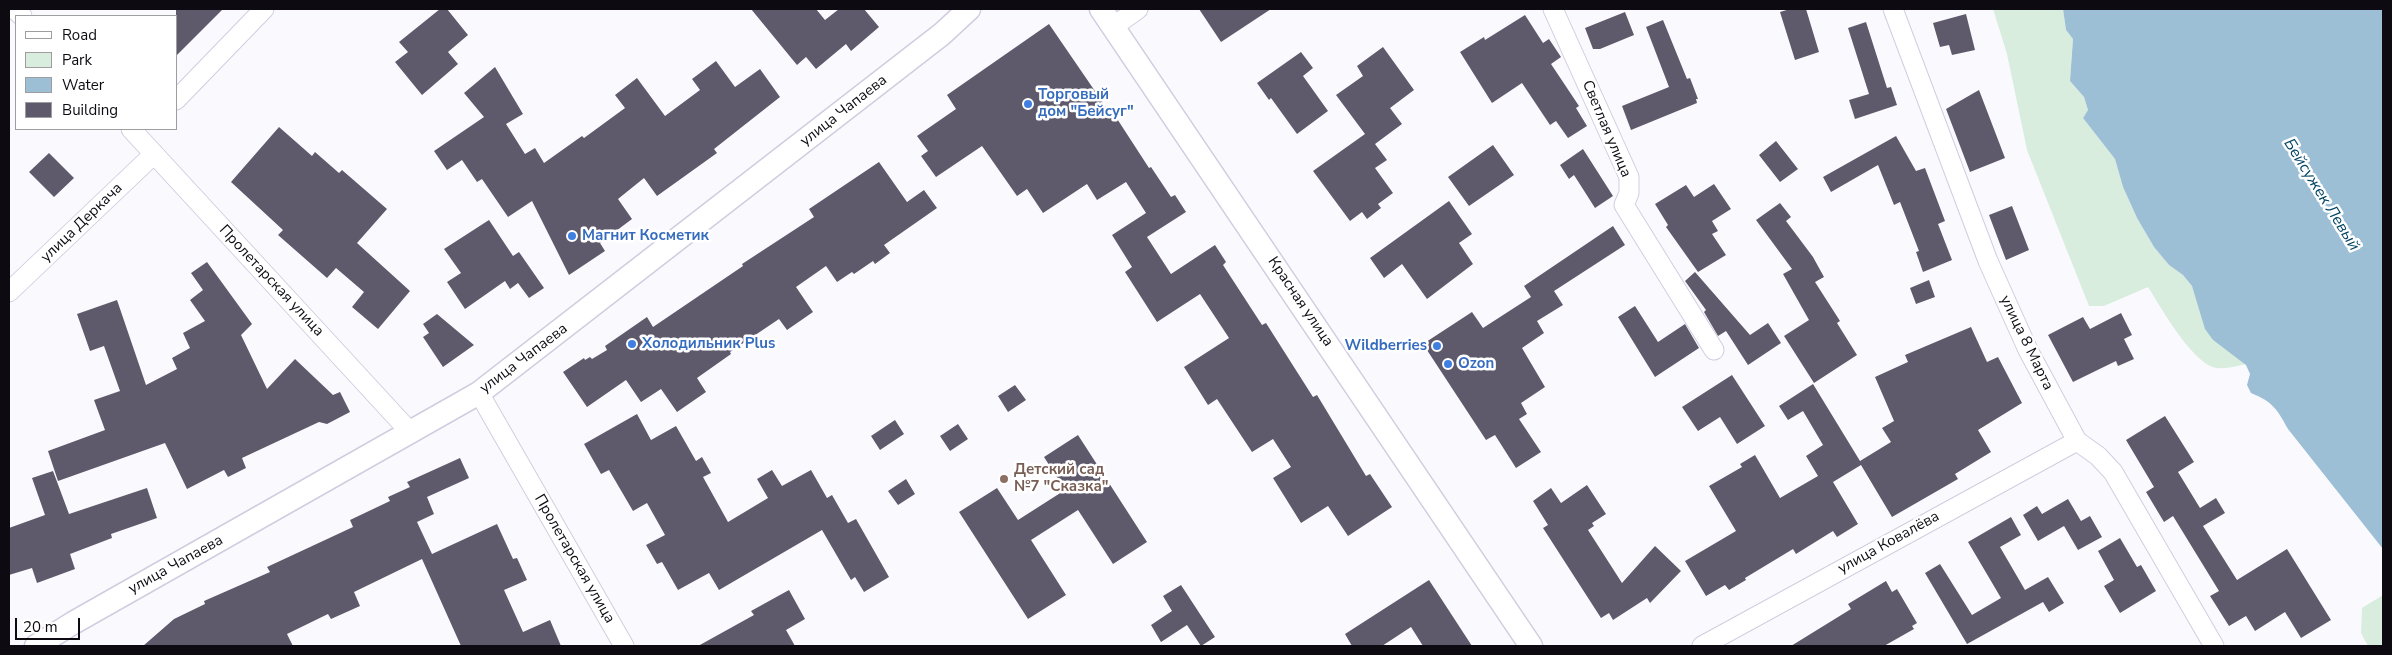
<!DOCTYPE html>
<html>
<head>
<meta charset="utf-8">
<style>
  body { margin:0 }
  #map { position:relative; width:2392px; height:655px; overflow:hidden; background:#fafafe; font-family:"Nunito Sans",sans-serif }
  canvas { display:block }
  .frame { position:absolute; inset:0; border:10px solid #0d0b11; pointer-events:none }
  .legend { position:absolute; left:15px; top:15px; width:162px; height:115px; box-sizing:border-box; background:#fff; border:1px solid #9e9da0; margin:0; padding:6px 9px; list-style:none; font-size:15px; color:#0d0b11 }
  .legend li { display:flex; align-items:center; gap:10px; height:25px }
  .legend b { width:25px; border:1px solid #9e9da0 }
  .scale { position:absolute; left:15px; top:618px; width:65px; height:22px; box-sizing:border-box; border:2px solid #0d0b11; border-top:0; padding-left:6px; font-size:15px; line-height:18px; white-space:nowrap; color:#0d0b11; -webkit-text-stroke:4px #fff; paint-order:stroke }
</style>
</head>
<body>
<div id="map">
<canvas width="2392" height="655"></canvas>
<div class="frame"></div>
<ul class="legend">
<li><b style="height:6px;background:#fff"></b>Road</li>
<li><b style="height:14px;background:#d8eddd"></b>Park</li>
<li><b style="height:14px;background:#9cbfd5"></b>Water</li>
<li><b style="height:14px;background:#5f5a6b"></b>Building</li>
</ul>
<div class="scale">20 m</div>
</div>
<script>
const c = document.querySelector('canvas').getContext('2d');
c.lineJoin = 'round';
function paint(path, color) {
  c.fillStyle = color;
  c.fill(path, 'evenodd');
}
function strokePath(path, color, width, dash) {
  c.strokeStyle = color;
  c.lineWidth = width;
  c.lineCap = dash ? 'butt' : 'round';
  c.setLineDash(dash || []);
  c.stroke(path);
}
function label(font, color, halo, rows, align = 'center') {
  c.font = font + ' "Nunito Sans",sans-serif';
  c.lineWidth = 5;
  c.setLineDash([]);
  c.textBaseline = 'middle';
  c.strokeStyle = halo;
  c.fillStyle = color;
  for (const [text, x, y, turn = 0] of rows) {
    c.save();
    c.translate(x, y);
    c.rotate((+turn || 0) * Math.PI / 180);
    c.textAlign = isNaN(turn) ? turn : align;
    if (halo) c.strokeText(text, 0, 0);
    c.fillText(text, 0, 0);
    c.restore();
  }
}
paint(new Path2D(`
  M1993,9H2063L2066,30L2073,39L2070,81L2084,97L2088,110L2083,118L2115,159L2123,187L2137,218L2154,247L2169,265L2183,275L2192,286L2213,340L2246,364C2237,366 2227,369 2218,368C2194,367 2160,306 2148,287L2104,306H2089L2027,150L2007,54Z
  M2383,595V646H2368L2361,633L2362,608Z`), '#d8eddd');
paint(new Path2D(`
  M2063,9H2383V549L2288,429C2277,409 2273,402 2251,393L2247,385L2250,374L2246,365L2213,340L2205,329L2192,286L2183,275L2169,265L2154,247L2137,218L2123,187L2115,159L2083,118L2088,110L2084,97L2070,81L2073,39L2066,30Z`), '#9cbfd5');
paint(new Path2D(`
  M176,9H223L176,56Z
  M440,9H447L468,35L448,52L458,64L422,95L395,62L408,52L399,42Z
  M751,9H816L825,20L839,9H864L879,27L851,51L846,44L816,69L806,57L797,65Z
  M1199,9H1271L1221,42Z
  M1790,9H1806L1819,52L1795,60L1780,12Z
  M1625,12L1634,35L1600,49H1593L1585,28Z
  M1966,14L1975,50L1952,55L1949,45L1940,47L1933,23Z
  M1525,15L1543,43L1549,39L1561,57L1551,64L1579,106L1576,108L1587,126L1568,138L1556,121L1550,125L1522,83L1492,103L1460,52L1484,37L1485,40Z
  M1663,20L1687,79L1690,78L1698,99H1696L1697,103L1631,130L1622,106L1669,87L1646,27Z
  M1866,22L1887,88L1891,87L1897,105L1855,119L1849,100L1869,94L1848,28Z
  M1049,24L1110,113L1112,111L1149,168L1151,167L1171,197L1175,195L1186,212L1147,237L1171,274L1215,245L1226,262L1223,265L1262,325L1266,323L1313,397L1317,395L1366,476L1370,474L1392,507L1348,536L1328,506L1301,523L1273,478L1291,467L1273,439L1252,452L1217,399L1208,405L1184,367L1229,338L1200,294L1157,322L1125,272L1132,267L1112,235L1146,213L1126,182L1097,200L1087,184L1043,213L1027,189L1017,196L982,146L936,177L921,156L928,151L917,136L956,109L947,95Z
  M1383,47L1414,90L1390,108L1402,124L1375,144L1387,160L1375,168L1393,193L1378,204L1381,208L1367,219L1362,212L1350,221L1313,171L1365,134L1336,95L1363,76L1357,66Z
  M1301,52L1313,68L1303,76L1328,111L1297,134L1271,98L1269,100L1257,83Z
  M716,61L735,87L760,69L780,97L714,149L717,153L657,196L644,178L618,199L632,219L600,243L605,251L569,275L532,201L508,217L482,179L477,182L462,160L447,170L434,151L484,117L464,93L495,67L523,114L506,124L525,154L535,148L544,163L582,136L584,138L625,108L615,95L637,78L665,116L700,90L692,79Z
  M1979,90L2005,158L1970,172L1946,109Z
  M279,127L312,156L315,152L339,173L342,170L387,209L357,243L410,291L378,329L352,307L364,292L336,268L327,278L278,235L283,230L231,182Z
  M1896,136L1916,171L1925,168L1945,221L1938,224L1952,260L1923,272L1916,252L1919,251L1900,202L1894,205L1878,165L1831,192L1823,177Z
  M1776,141L1798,169L1780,182L1759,155Z
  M1493,145L1514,175L1469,206L1448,177Z
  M1583,149L1613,196L1595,208L1574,175L1569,179L1560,165Z
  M49,153L74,178L54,197L29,172Z
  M879,162L907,202L924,190L937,208L884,245L890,253L875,264L873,261L854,274L852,272L837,282L826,266L796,287L813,312L787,330L779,319L730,352L731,354L697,378L706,392L677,412L661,389L641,402L626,380L587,407L563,372L584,358L585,360L590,357L592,359L607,350L605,346L647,317L653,327L743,266L742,264L814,217L809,209Z
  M1714,184L1731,209L1712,221L1718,231L1712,234L1726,255L1698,272L1666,227L1668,225L1655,204L1686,185L1694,197Z
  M1449,201L1472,234L1459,243L1473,264L1427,299L1402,264L1384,278L1370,258Z
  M1780,203L1791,217L1786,221L1813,257L1824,277L1815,282L1840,321L1837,323L1857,355L1814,383L1784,336L1809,320L1783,274L1792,269L1756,220Z
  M2012,206L2029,250L2006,260L1989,215Z
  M489,220L513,256L519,252L544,288L529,298L518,283L510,289L505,281L465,309L447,282L461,273L444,249Z
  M1613,226L1625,245L1554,291L1563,305L1537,321L1544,333L1522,348L1545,387L1521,403L1527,414L1519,419L1541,452L1516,468L1495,435L1486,440L1423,344L1472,312L1483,328L1531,297L1524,286Z
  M207,262L252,324L241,335L267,389L295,359L333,395L340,392L350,412L327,424L319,422L242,458L246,468L228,477L224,470L187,489L165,443L58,481L48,451L105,430L94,400L120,391L104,346L90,351L77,314L117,300L146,385L177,369L172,358L190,348L183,333L205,321L190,300L203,290L191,273Z
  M1695,272L1750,335L1768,323L1781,343L1748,365L1726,331L1718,336L1704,312L1706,310L1685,281Z
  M1929,280L1935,297L1916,304L1910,288Z
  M1635,306L1658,342L1685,324L1699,348L1655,377L1618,317Z
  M2121,313L2132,335L2124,339L2134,359L2118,366L2116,361L2073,382L2048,335L2083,317L2090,329Z
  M437,314L474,345L443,367L423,337L429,333L423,324Z
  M1971,327L1987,362L1998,357L2022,403L1978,430L1991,452L1955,474L1958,479L1892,517L1861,465L1833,482L1858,524L1837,537L1833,531L1796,554L1793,549L1745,578L1746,580L1729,590L1725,585L1706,596L1685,561L1736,531L1709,486L1742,467L1740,464L1755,455L1780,498L1818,476L1806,456L1823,445L1803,411L1788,420L1779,406L1813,384L1860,461L1891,442L1882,428L1894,421L1875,377L1908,362L1905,355Z
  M1732,375L1765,426L1737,444L1720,417L1698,431L1682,407Z
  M1015,385L1026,400L1008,412L998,396Z
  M637,414L651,440L676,426L696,461L702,457L711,473L703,477L728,522L768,498L757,479L772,470L782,486L811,470L827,498L832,495L848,523L856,519L889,577L864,592L855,577L851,580L822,530L719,590L709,573L678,590L662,562L657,564L646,545L665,535L647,503L633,511L609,470L601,474L584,444Z
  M2165,416L2194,462L2178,472L2200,508L2216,498L2225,513L2203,526L2237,580L2287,549L2331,620L2301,638L2285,612L2255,631L2246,616L2229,626L2210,596L2219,591L2173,516L2164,522L2146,492L2154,487L2126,440Z
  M895,420L904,434L880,450L871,436Z
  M958,424L968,439L950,451L940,436Z
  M1078,435L1147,542L1113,564L1078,510L1031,540L1066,595L1028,619L959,512L997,488L1018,520L1065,490L1044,457Z
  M460,458L469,478L427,497L434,514L417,522L432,554L497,524L513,559L517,558L527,580L504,590L523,632L550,620L561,646H461L422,559L354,592L360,606L331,619L328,614L287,634L293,646H143L174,619L205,604L204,601L270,572L267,567L353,527L350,520L390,501L388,497L410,487L407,482Z
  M53,471L69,514L147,488L157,518L111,534L112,538L70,554L75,569L37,583L32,568L9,575V528L45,515L32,478Z
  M906,479L915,494L898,505L888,491Z
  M1587,485L1606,514L1592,523L1594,526L1588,530L1622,583L1655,546L1681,571L1650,603L1647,598L1613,620L1609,613L1601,618L1543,528L1548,525L1533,501L1551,488L1561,503Z
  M2068,499L2081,521L2090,516L2102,537L2078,550L2064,526L2038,541L2023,515L2037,506L2042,514Z
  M2011,517L2021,535L2000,547L2025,590L2048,577L2064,603L2049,612L2043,602L1967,644L1925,573L1940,564L1972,615L2001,598L1968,542Z
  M2120,538L2137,567L2141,565L2156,591L2120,613L2104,586L2114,580L2098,551Z
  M1429,580L1472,646H1423L1411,627L1382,646H1352L1345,634Z
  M1886,581L1892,592L1897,589L1917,623L1912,626L1914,629L1884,646H1791L1851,609L1848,604Z
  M1181,585L1215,637L1201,646L1187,625L1161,642L1151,625L1172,611L1163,596Z
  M789,590L805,619L786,630L795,646H698L754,615L751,611Z`), '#5f5a6b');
const minor = new Path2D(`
  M14,9L22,16
  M1553,9L1629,177V193L1624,205L1714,350
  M1893,9L1988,261L2028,350L2077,441L2098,456L2113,472L2214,646
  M1113,27L1138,9
  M176,100L264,9
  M131,129L411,433
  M9,292L154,154
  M479,393L624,646
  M1702,646L2077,441`);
const tertiary = new Path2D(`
  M1101,9L1531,646
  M36,646L73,623L479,393L942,34L969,9`);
strokePath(minor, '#d1cde0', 21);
strokePath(tertiary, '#d1cde0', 25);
strokePath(minor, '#fff', 19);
strokePath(tertiary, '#fff', 22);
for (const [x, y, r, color] of [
  [1028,104,5,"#3f7fe0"],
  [572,236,5,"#3f7fe0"],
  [632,344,5,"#3f7fe0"],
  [1437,346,5,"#3f7fe0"],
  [1448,364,5,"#3f7fe0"],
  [1004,479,5,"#8d6e63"]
]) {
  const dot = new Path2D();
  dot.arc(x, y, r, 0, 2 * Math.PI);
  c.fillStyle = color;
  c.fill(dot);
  strokePath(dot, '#fff', 2);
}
label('bold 15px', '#366cbe', '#fff', [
  ["Торговый",1038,95],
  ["дом \"Бейсуг\"",1038,112],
  ["Магнит Косметик",582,236],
  ["Холодильник Plus",642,344],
  ["Wildberries",1427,346,"right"],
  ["Ozon",1458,364]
], 'left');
label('15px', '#0d0b11', '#fff', [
  ["улица Чапаева",844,111,-38],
  ["Светлая улица",1606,129,67],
  ["улица Деркача",82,223,-44],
  ["Пролетарская улица",271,281,47],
  ["Красная улица",1300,302,56],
  ["улица 8 Марта",2026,343,64],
  ["улица Чапаева",524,359,-37],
  ["улица Ковалёва",1889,543,-29],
  ["Пролетарская улица",574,559,60],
  ["улица Чапаева",176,565,-29]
]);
label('bold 15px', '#785e54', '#fff', [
  ["Детский сад",1014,470],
  ["№7 \"Сказка\"",1014,487]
], 'left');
label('italic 16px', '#004463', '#fff', [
  ["Бейсужек Левый",2321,195,58]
]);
</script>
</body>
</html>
